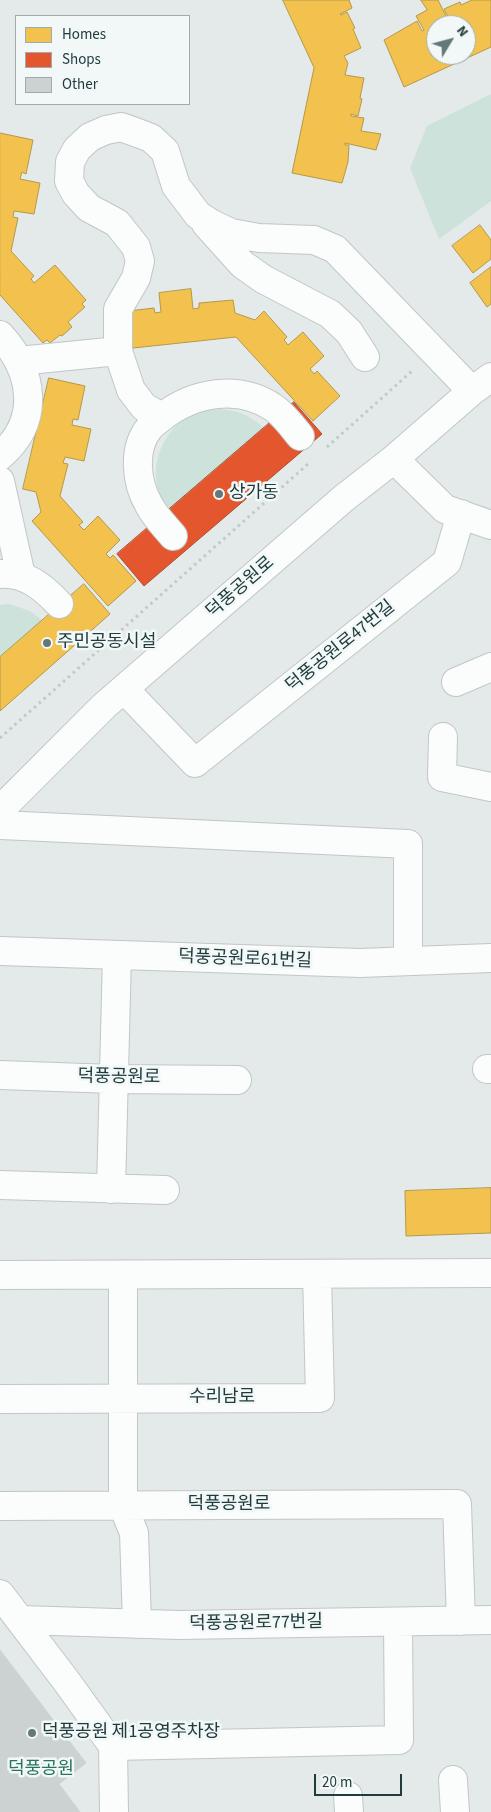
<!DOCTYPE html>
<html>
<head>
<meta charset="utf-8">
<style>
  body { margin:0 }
  #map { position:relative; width:491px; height:1812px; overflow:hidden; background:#e4e9e9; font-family:"Source Sans 3",sans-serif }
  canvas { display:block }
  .legend { position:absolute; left:15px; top:15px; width:175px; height:90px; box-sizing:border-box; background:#f1f8f7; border:1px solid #9eacad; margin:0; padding:6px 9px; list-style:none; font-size:15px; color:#213b3d }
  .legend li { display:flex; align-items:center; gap:10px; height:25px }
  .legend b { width:25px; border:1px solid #9eacad }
  .north { position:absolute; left:426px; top:15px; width:50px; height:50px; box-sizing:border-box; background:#f1f8f7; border:1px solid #9eacad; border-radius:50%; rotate:53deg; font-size:14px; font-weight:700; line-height:20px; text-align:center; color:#213b3d }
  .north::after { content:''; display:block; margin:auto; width:18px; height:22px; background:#657879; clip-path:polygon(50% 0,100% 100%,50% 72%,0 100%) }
  .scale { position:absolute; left:314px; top:1774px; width:88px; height:22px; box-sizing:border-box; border:2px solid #213b3d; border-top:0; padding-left:6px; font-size:15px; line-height:18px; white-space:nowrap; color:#213b3d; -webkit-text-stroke:4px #f1f8f7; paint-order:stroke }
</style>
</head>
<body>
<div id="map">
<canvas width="491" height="1812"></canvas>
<ul class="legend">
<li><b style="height:14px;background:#f2c14e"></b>Homes</li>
<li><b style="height:14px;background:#e4572e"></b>Shops</li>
<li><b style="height:14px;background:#ccd2d1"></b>Other</li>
</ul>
<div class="north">N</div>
<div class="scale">20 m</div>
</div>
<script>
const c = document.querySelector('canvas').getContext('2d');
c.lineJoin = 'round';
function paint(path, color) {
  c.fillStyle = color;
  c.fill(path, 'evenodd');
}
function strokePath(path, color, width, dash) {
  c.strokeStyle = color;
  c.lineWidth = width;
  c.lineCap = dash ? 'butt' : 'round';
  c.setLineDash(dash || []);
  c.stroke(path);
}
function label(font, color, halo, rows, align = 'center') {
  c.font = font + ' "Source Sans 3","Noto Sans KR",sans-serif';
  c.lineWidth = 5;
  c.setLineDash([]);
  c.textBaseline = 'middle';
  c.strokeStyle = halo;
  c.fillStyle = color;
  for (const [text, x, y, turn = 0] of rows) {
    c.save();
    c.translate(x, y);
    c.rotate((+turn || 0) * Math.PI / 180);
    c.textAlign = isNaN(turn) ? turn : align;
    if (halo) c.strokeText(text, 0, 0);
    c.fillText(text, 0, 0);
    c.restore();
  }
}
paint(new Path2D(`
  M491,94V201L439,239L410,168L427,126Z
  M205,409C234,409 243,411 265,428L170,511C167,506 163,500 160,495C149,468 161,436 184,419C190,415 198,412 205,409Z
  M9,604L30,611L48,624L0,694V605Z`), '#cce2db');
const homes = new Path2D(`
  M283,0H349L352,8L340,14L341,15L347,12L355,28L353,29L361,48L344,56L348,63L345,75L364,78L360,98L362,99L358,116L351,114V116L364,118L361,131L381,134L376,150L345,143V145H349L348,162L342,183L292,173L314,68Z
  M421,0H438L447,18L448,17L444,9L460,2L461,5L472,0H491V47L404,87L384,40L417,21L422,31L424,30L416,16L427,10ZM436,25H466V55H436Z
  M0,133L33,140L26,174L22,172L20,179L40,183L34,214L14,211L13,217L18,218L11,251L34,276L31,279L34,283L55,265L86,300L82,304L85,307L68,322L72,327L62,336L60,335L50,343L47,340L43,343L0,295Z
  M480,225L491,240V259L473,273L452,246Z
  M491,267V304L487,307L470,283Z
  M191,289L193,309L199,308V303L233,300L235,313L255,320L264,311L287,337L284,340L288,345L303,332L324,356L310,369L314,374L317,371L340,396L313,421L236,337L124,349L120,312L154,308L155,313L161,312L159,293Z
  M49,378L85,386L78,420L73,419L72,425L91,429L84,461L65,457L63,463L68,464L60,496L83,522L79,525L84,530L98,516L120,540L106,554L110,558L113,555L136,581L108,606L32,521L41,512L36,492L23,489Z
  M84,584L110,614L0,711V657Z
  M491,1188V1233L406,1236L405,1191Z`);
paint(homes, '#f2c14e');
strokePath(homes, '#b39949', 1);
const shops = new Path2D(`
  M294,402L322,434L144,586L117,554Z`);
paint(shops, '#e4572e');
strokePath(shops, '#aa4f32', 1);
const building = new Path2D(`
  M0,1650L86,1763L59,1784L80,1812H0Z`);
paint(building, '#ccd2d1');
strokePath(building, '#ccd2d2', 1);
const minor = new Path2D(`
  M206,224L242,264L263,279L330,314L349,332L365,357
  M0,335C34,372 41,421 0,456
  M19,361L118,351
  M162,417C194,392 239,384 274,408C284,415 292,426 300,436
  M394,459L445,509L491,525
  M0,481L21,576
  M173,536C165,526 155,517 149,505C136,483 132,448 150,427C153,424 158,420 162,417L144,407L131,390L118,351V309L136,278L140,261L136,247L117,223L89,208L76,194L69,181L70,162L77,149L90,137L106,130L121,127L135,132L151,138L165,151L176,186L198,215L212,224L231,233L259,238L314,240L335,249L472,391
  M0,574C25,572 43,587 59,604
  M456,682L491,667
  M124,689L195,763L447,562L461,514
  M443,737L442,777L491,787
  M0,810L104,706L344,498L394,459L472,391L491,377
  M0,825L408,844V961
  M0,951L360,963L491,958
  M487,1069H491
  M0,1075L113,1079L237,1080
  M0,1185L165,1190
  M111,1189L117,956
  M0,1275L491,1273
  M123,1275V1506L134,1533L137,1624
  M0,1399L320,1398L317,1274
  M0,1506L457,1504L461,1621
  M0,1594L67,1682L113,1746L114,1812
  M21,1620L179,1625L491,1620
  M113,1746L399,1740L398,1622
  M453,1780L455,1812
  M348,1796L349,1812`);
strokePath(minor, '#c1c6c6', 30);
strokePath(new Path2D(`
  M327,447L412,371
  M0,738L308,464`), '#c0c9c9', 3, [2.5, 4]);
strokePath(minor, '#fbfcfc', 28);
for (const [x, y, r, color] of [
  [219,494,5,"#657879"],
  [47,643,5,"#657879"],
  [32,1733,5,"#657879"]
]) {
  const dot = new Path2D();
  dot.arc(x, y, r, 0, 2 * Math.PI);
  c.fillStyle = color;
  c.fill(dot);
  strokePath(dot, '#f1f8f7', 2);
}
label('18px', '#213b3d', '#f1f8f7', [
  ["상가동",229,494],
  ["주민공동시설",57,643],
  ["덕풍공원 제1공영주차장",42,1733]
], 'left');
label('18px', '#213b3d', '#f1f8f7', [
  ["덕풍공원로",241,588,-41],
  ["덕풍공원로47번길",341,647,-39],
  ["덕풍공원로61번길",245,960,2],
  ["덕풍공원로",119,1078,1],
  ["수리남로",222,1398],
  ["덕풍공원로",229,1505],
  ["덕풍공원로77번길",256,1624,-1]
]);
label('18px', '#2a745f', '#f1f8f7', [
  ["덕풍공원",41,1770]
]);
</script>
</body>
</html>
